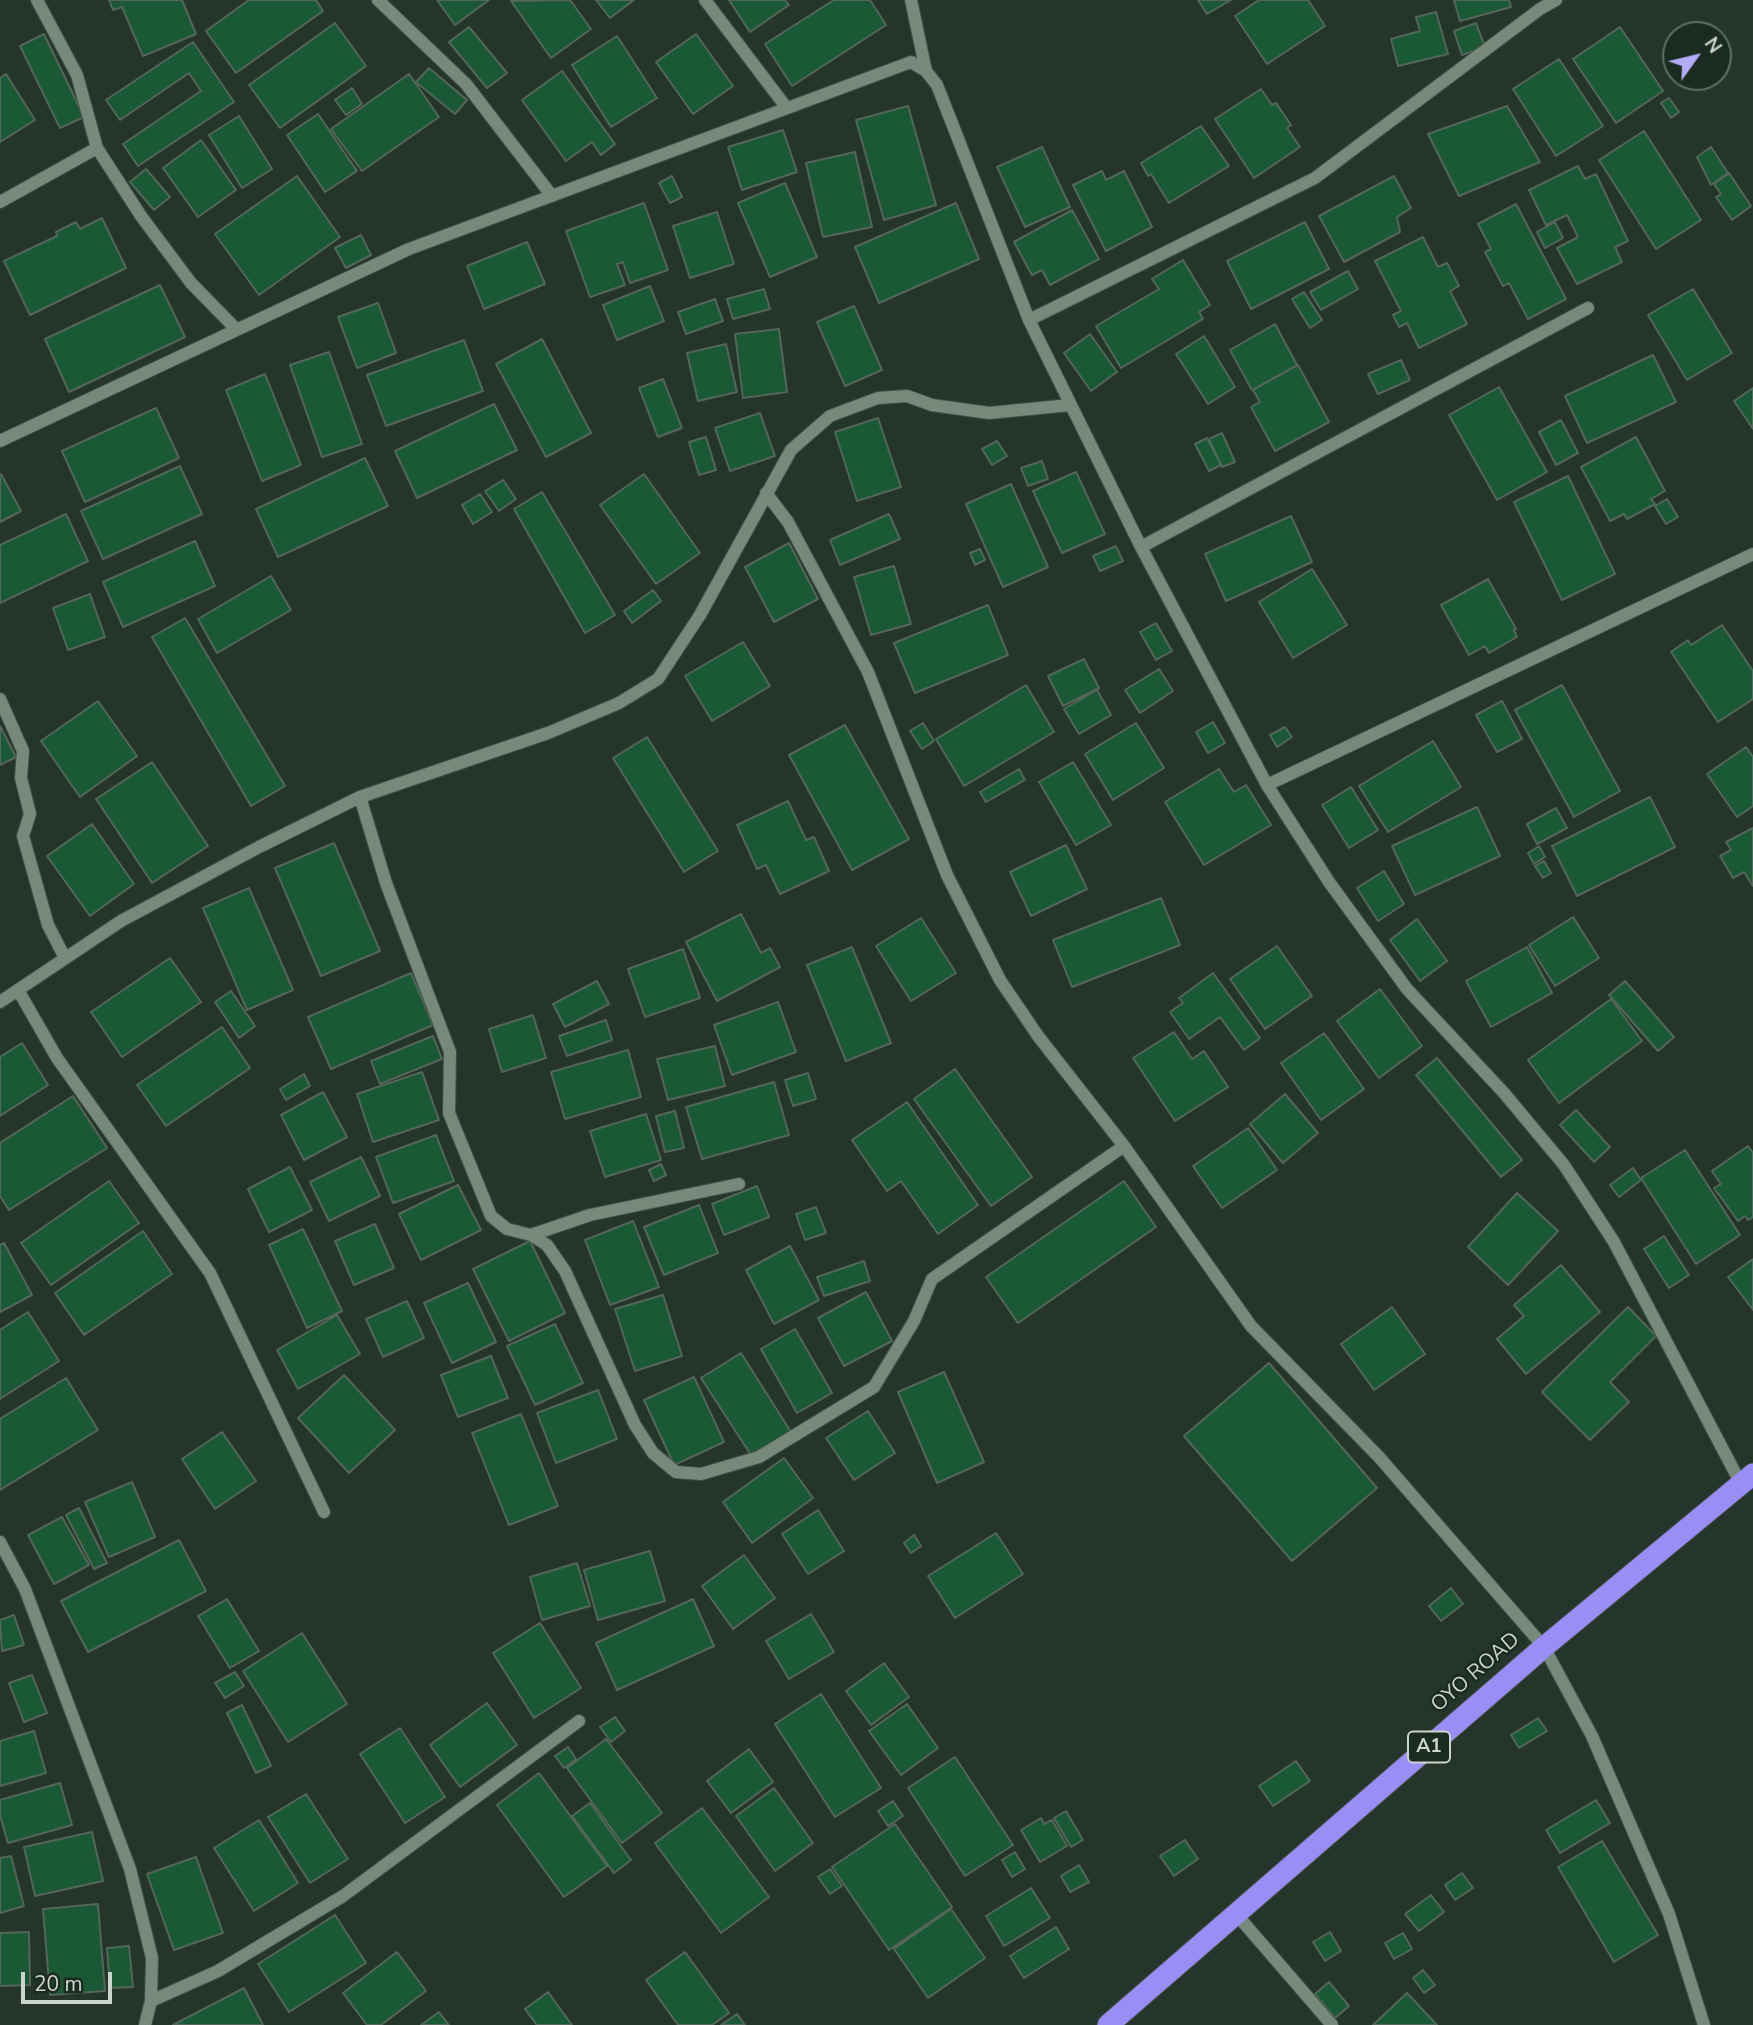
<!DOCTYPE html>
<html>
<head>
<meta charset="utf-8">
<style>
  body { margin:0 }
  #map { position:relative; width:1753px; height:2025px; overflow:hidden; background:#25352a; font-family:"Nunito Sans",sans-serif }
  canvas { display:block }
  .north { position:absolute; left:1662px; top:21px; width:70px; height:70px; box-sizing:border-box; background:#1b2b20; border:2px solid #616f66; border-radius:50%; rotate:56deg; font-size:19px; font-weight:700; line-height:28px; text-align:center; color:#cbd5ce }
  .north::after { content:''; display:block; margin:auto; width:24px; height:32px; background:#b4acf9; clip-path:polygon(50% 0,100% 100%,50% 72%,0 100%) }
  .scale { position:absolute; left:21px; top:1972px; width:91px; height:32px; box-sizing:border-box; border:4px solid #cbd5ce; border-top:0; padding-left:9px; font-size:21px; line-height:24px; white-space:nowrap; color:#cbd5ce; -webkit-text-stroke:5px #1b2b20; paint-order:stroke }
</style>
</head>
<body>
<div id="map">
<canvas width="1753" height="2025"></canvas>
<div class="north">N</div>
<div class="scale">20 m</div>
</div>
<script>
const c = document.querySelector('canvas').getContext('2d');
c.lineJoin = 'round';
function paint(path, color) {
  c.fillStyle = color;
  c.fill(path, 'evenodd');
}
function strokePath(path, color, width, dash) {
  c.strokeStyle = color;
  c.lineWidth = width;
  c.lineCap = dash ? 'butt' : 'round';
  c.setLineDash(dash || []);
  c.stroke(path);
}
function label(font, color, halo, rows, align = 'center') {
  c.font = font + ' "Nunito Sans",sans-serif';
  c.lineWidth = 5;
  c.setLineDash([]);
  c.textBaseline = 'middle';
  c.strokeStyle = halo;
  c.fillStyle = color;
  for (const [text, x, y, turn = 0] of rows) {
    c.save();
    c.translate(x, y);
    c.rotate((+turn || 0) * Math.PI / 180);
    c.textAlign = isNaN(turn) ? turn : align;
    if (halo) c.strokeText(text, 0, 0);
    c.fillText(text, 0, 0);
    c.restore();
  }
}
const building = new Path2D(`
  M109,0H182L196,34L143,56L122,7L113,10Z
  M249,0H316L323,11L236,73L206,31Z
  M437,0H489L455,25Z
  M570,0L591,29L551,58L511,1Z
  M596,0H634L610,18Z
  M729,0H785L789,5L750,32Z
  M834,0H870L886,25L792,86L765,44Z
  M1198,0H1231L1207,14Z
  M1259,0H1308L1325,26L1267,64L1235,16Z
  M1454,0H1509L1511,7L1460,21Z
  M1436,12L1448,54L1398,66L1391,39L1420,31L1416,17Z
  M335,23L366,66L280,128L249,85Z
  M1476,23L1485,47L1462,55L1454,31Z
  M469,27L507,73L487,88L449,42Z
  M1620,27L1663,91L1616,123L1573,59Z
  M44,34L84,117L60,128L20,46Z
  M696,34L733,86L693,114L656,62Z
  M617,36L657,98L611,127L572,65Z
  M193,42L234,102L138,166L123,144L201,91L189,73L120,120L106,100Z
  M1559,59L1603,126L1556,156L1513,89Z
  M429,68L467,100L455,114L416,82Z
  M562,71L615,144L601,155L592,142L566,161L522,100Z
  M6,74L35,120L0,142V78Z
  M409,74L439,117L362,171L331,129Z
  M352,88L362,104L346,115L335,100Z
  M1261,89L1272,105L1276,103L1291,125L1287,128L1300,147L1254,178L1215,119Z
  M1669,98L1679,112L1671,118L1661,103Z
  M908,106L936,205L884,220L856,120Z
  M1507,106L1540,162L1459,196L1428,134Z
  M318,114L357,171L325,192L287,135Z
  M239,116L272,169L242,188L209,135Z
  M1201,126L1229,166L1169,203L1151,174L1148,176L1141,163Z
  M783,130L797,172L742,190L728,147Z
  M1644,131L1701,220L1656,249L1599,160Z
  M201,140L236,190L198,217L163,168Z
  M1042,147L1070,207L1025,227L997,167Z
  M1711,147L1728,173L1711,185L1697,157Z
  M855,152L872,227L823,237L806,163Z
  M1578,166L1585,179L1596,174L1628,241L1615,247L1622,262L1577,284L1557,248L1578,237L1567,215L1546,225L1529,190Z
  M146,169L170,197L154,210L130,182Z
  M1102,171L1106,180L1124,171L1152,227L1106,251L1073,185Z
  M1729,173L1751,206L1732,220L1716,197L1721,194L1714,184Z
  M297,176L340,237L259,295L215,234Z
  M672,176L682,197L670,203L659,183Z
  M1394,176L1411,208L1397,217L1400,232L1344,262L1319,216Z
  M785,183L817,257L770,277L738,203Z
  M644,203L668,270L630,283L623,262L617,264L625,285L590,297L566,231Z
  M956,203L979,259L879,303L855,247Z
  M1516,204L1566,299L1528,319L1509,283L1503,286L1485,252L1491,249L1478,224Z
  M1072,210L1099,259L1050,285L1042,270L1032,275L1014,242Z
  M717,212L734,264L690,278L673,226Z
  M102,218L126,268L30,315L4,261L57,236L56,232L76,222L80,229Z
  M1305,222L1329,269L1251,309L1227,261Z
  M1555,222L1563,238L1545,248L1537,232Z
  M361,235L371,255L346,268L335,248Z
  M1423,237L1438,267L1447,263L1459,286L1450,291L1467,324L1419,348L1407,323L1399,327L1393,315L1401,311L1375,261Z
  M527,242L545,284L484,309L467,266Z
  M1183,260L1210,305L1199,312L1203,319L1121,368L1096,326L1159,289L1152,279Z
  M1348,271L1358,289L1321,310L1310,292Z
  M160,285L185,337L69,392L45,339Z
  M650,286L664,321L617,340L603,305Z
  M764,289L770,309L733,319L727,299Z
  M1693,289L1732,353L1687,380L1648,315Z
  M1304,292L1322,320L1310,328L1292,299Z
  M715,299L723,321L686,334L678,312Z
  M378,303L396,353L357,368L338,317Z
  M854,306L882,370L845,386L817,322Z
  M1275,324L1297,365L1252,390L1230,350Z
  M779,329L787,392L743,398L735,334Z
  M1090,334L1117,372L1091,391L1064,353Z
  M1204,336L1235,387L1208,404L1176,354Z
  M542,339L591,433L546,457L496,364Z
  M464,340L483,391L386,426L367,375Z
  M726,344L737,392L698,401L687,353Z
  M329,352L362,444L322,457L290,365Z
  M1653,355L1676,402L1587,443L1565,396Z
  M1401,360L1410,380L1378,394L1368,374Z
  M1298,365L1329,422L1275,451L1251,407L1260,402L1253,390Z
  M265,374L301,465L262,481L226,390Z
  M663,379L682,428L658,437L639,388Z
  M1499,387L1547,472L1497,500L1449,415Z
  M1753,388V429L1734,401Z
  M494,404L517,450L417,498L395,451Z
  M156,408L179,458L85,502L62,451Z
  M760,413L775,456L730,471L715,428Z
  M878,418L901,487L857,501L835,432Z
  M1561,420L1578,453L1556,465L1539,432Z
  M1222,433L1235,462L1222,467L1209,439Z
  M706,437L716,470L699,475L689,442Z
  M1636,437L1665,491L1651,499L1655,504L1627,519L1624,514L1610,521L1581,467Z
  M1207,438L1221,465L1209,471L1195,444Z
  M997,441L1007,456L992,465L982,449Z
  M365,458L388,506L278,557L256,509Z
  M1042,461L1048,479L1028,486L1021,468Z
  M180,466L202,514L103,559L81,511Z
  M1076,472L1105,534L1062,553L1033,491Z
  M1,474L21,511L0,522V475Z
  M644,474L700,553L656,584L600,505Z
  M1568,476L1615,574L1562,600L1514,502Z
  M503,480L516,499L499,511L485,491Z
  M1011,484L1048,567L1003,587L966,504Z
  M542,492L615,615L585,633L514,509Z
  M480,494L492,512L473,524L462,505Z
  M1667,499L1678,517L1666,524L1655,506Z
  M66,514L88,561L0,603V545Z
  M889,514L900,539L840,565L830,540Z
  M1291,516L1312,562L1226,601L1205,554Z
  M195,541L215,586L123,627L103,582Z
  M789,543L818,599L774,622L745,567Z
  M1116,546L1123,561L1100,571L1093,556Z
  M980,549L985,560L975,565L970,553Z
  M894,566L911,624L871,635L854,577Z
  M1312,569L1347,625L1293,658L1259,602Z
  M271,576L291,610L217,653L198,619Z
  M1488,579L1516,629L1514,630L1517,637L1489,653L1485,646L1469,655L1441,605Z
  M653,590L661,601L632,623L624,611Z
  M90,594L105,637L68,650L53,608Z
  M988,605L1008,655L915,693L894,643Z
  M185,618L285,786L251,806L152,637Z
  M1156,623L1172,651L1156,660L1140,632Z
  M1722,625L1753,671V699L1718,722L1671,652L1688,640L1691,645Z
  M743,642L770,686L712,721L685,676Z
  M1084,659L1099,688L1063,706L1048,676Z
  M1159,669L1173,691L1140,713L1125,690Z
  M1026,685L1054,732L964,786L936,739Z
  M1562,685L1620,791L1574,817L1515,710Z
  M1097,690L1111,715L1079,734L1064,709Z
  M98,701L137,756L80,797L41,741Z
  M1502,701L1522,739L1497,752L1476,715Z
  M1213,722L1225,743L1208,753L1196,732Z
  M923,723L934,741L922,749L910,731Z
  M1136,723L1164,768L1113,800L1085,754Z
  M845,725L909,839L852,870L789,755Z
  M0,726L16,757L0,765Z
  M1285,727L1292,737L1277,747L1270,735Z
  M647,737L718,851L684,872L613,758Z
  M1433,741L1461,787L1388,832L1359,786Z
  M1746,747L1753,757V806L1737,817L1707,774Z
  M152,762L208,846L152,883L96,799Z
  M1073,762L1111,825L1076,845L1039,782Z
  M1019,769L1025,780L986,802L980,792Z
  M1219,769L1234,792L1246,785L1271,825L1204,865L1165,802Z
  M1351,787L1378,830L1349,848L1322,805Z
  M1650,797L1675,847L1577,896L1552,846Z
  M788,801L806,840L814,837L829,871L780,894L766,865L757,869L737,825Z
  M1477,807L1500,856L1415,895L1392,846Z
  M1556,808L1567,828L1537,844L1527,824Z
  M92,824L134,884L90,916L47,856Z
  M1753,828V886L1744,872L1733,878L1720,856L1731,850L1726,842Z
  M334,843L380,951L321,976L275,868Z
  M1066,845L1087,889L1031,916L1010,872Z
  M1539,846L1545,857L1534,864L1528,853Z
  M1544,861L1551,873L1543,878L1535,866Z
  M1384,871L1404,904L1378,921L1357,888Z
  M249,888L293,990L247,1010L203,908Z
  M1161,898L1180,945L1072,987L1053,940Z
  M741,914L761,953L770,948L780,967L717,1001L686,942Z
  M1573,917L1599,958L1555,986L1529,945Z
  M921,918L956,973L911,1001L876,946Z
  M1417,919L1447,961L1420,981L1390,940Z
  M1277,946L1312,996L1265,1029L1230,979Z
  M852,947L891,1043L846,1061L807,965Z
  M1527,947L1552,993L1491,1027L1466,981Z
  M683,949L700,998L645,1017L628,969Z
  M170,958L201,1002L122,1057L91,1012Z
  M411,973L433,1025L331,1069L308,1017Z
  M1213,973L1260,1038L1244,1050L1220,1017L1189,1039L1170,1012L1183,1003L1179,998Z
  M597,981L609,1004L565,1027L553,1004Z
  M1625,981L1674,1037L1658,1051L1609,995Z
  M1380,989L1422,1046L1379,1078L1337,1021Z
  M231,991L255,1026L239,1038L215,1002Z
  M1611,999L1642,1041L1559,1103L1528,1060Z
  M778,1002L796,1052L732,1075L714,1025Z
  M533,1015L546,1058L502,1072L489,1029Z
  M606,1020L612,1040L567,1056L559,1036Z
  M222,1027L250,1068L166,1126L137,1085Z
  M1174,1032L1192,1059L1204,1051L1228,1087L1175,1121L1133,1058Z
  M1324,1033L1364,1089L1321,1120L1281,1063Z
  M433,1036L442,1059L380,1084L371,1061Z
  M22,1043L48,1085L0,1116V1057Z
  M715,1046L725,1086L668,1100L657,1059Z
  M628,1050L641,1097L565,1119L551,1072Z
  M1437,1058L1522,1160L1501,1177L1416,1075Z
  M955,1069L1032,1177L991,1206L914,1099Z
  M422,1072L439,1120L373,1142L357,1094Z
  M808,1073L816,1099L793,1106L785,1080Z
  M304,1074L310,1086L286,1100L280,1089Z
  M774,1082L789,1135L702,1159L686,1107Z
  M323,1092L347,1137L304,1160L281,1115Z
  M1285,1094L1318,1133L1283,1163L1250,1124Z
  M73,1096L107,1148L9,1210L0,1196V1143Z
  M907,1102L978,1205L938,1234L901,1181L887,1191L852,1140Z
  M1576,1110L1610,1147L1594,1162L1560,1125Z
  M675,1111L684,1148L665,1152L656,1116Z
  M646,1114L661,1160L605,1177L590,1131Z
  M1248,1128L1277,1170L1222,1208L1193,1166Z
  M436,1135L454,1181L393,1203L376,1157Z
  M1748,1146L1753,1153V1217L1748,1220L1745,1216L1738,1221L1714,1188L1721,1184L1712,1171Z
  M1685,1150L1740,1235L1696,1264L1641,1178Z
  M361,1157L380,1196L329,1221L310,1182Z
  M661,1164L666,1175L654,1181L649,1170Z
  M290,1167L312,1210L269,1232L248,1189Z
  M1633,1168L1641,1180L1619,1197L1610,1185Z
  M109,1181L139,1223L51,1285L21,1243Z
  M1124,1181L1156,1227L1018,1323L986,1277Z
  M458,1185L481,1230L421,1260L399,1214Z
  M757,1186L769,1217L724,1235L712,1204Z
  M1517,1193L1558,1231L1508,1285L1468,1247Z
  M699,1205L718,1253L664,1275L644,1227Z
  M816,1207L826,1233L805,1240L796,1214Z
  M633,1221L659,1287L610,1305L585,1240Z
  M375,1224L394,1268L354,1285L335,1241Z
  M303,1229L342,1311L307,1328L269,1245Z
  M143,1231L172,1274L84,1335L55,1293Z
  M1664,1236L1689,1275L1669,1288L1644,1249Z
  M530,1241L565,1313L509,1341L473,1269Z
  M4,1243L32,1295L0,1312V1245Z
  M790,1246L819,1300L774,1324L746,1270Z
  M1753,1259V1310L1728,1277Z
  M864,1261L870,1281L824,1296L817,1277Z
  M1561,1265L1600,1312L1526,1374L1497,1339L1524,1316L1514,1305Z
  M468,1283L496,1342L452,1363L424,1303Z
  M866,1292L892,1341L844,1366L818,1318Z
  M663,1295L682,1356L635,1371L615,1309Z
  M407,1301L424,1338L383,1357L366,1319Z
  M1392,1307L1425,1354L1374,1390L1341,1344Z
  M1628,1307L1656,1336L1610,1382L1629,1402L1590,1440L1542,1392Z
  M28,1312L59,1361L0,1399V1330Z
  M337,1315L360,1354L298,1389L277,1350Z
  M555,1324L583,1383L535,1405L507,1346Z
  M795,1329L832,1393L797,1413L761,1349Z
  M741,1353L791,1432L751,1455L701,1378Z
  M491,1356L508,1398L458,1417L441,1375Z
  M1269,1363L1377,1488L1292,1561L1184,1436Z
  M944,1372L984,1462L937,1483L898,1392Z
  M344,1375L395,1430L349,1473L298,1418Z
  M694,1377L724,1442L674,1465L644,1400Z
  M66,1378L98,1430L0,1490V1419Z
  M598,1390L617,1439L556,1463L537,1413Z
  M868,1411L895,1453L854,1480L826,1438Z
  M521,1414L558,1506L509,1525L472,1433Z
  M222,1432L256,1481L215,1509L182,1459Z
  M784,1458L813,1498L752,1543L723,1502Z
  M132,1482L155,1537L109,1557L85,1502Z
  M79,1508L107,1563L94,1569L66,1515Z
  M818,1510L844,1551L808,1574L782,1534Z
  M62,1517L89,1565L54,1584L28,1535Z
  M996,1533L1023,1574L955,1618L928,1576Z
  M914,1535L921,1546L911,1553L904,1543Z
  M179,1540L206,1591L88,1652L61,1601Z
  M650,1551L665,1601L598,1620L584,1570Z
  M744,1555L775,1598L733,1629L702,1586Z
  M577,1563L590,1606L542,1620L530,1577Z
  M1451,1588L1463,1604L1441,1621L1429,1606Z
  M227,1599L259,1651L230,1668L198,1616Z
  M693,1599L714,1646L617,1690L596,1643Z
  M811,1614L834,1652L789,1679L766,1641Z
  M14,1615L24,1645L2,1651L0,1620Z
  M540,1623L581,1688L534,1718L493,1653Z
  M302,1633L347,1704L288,1742L243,1671Z
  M884,1663L909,1697L871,1725L846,1691Z
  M235,1672L244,1686L225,1698L215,1683Z
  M32,1675L47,1713L24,1722L9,1683Z
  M821,1694L881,1788L835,1817L775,1724Z
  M487,1703L517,1745L460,1787L430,1745Z
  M907,1704L938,1748L901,1775L869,1731Z
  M242,1705L271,1766L256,1773L227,1713Z
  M615,1717L625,1731L611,1742L600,1727Z
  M1538,1718L1547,1731L1519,1748L1511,1735Z
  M400,1728L445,1797L405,1823L360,1754Z
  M34,1731L46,1773L0,1786V1741Z
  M606,1739L662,1813L622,1843L567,1768Z
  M568,1747L576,1759L564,1768L555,1756Z
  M749,1749L773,1782L731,1813L707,1781Z
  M955,1757L1013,1845L965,1876L908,1788Z
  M1296,1761L1310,1781L1273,1806L1259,1786Z
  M539,1773L607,1866L564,1897L497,1805Z
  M60,1783L72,1825L8,1843L0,1815V1800Z
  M774,1788L813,1843L775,1871L736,1816Z
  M306,1794L348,1859L310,1883L268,1817Z
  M1596,1800L1610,1823L1560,1853L1546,1830Z
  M893,1801L903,1816L888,1826L878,1811Z
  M590,1803L631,1860L614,1873L572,1816Z
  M702,1808L769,1897L721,1933L655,1843Z
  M1066,1811L1083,1840L1071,1847L1054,1818Z
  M1041,1818L1044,1824L1052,1820L1067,1846L1040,1862L1021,1830Z
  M259,1820L298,1883L254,1911L214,1848Z
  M895,1824L952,1907L889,1950L832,1867Z
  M92,1832L103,1881L35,1896L24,1847Z
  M1185,1840L1198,1859L1174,1876L1160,1856Z
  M1602,1841L1658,1935L1614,1962L1558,1867Z
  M1015,1852L1025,1869L1012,1877L1002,1860Z
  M11,1856L24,1906L0,1913V1858Z
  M196,1857L223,1933L174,1950L147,1874Z
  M1079,1865L1089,1882L1070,1892L1061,1876Z
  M830,1869L842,1886L830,1894L818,1877Z
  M1462,1873L1473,1888L1455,1900L1445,1885Z
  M1031,1888L1050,1918L1004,1946L986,1916Z
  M1431,1895L1444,1912L1419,1931L1405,1914Z
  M98,1904L105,1991L50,1995L43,1909Z
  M951,1909L985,1958L928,1998L894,1949Z
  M335,1915L366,1963L289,2012L258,1964Z
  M1056,1927L1069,1949L1024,1978L1010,1956Z
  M29,1932L30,1985L0,1986V1933Z
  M1330,1932L1341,1951L1325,1961L1313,1942Z
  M1403,1933L1412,1949L1394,1959L1385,1943Z
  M129,1946L133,1987L110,1988L107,1948Z
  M397,1952L426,1991L381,2025H367L343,1993Z
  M685,1952L729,2013L712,2025H678L646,1980Z
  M1423,1970L1435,1985L1424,1993L1413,1978Z
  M1329,1982L1349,2006L1335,2018L1315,1994Z
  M244,1988L263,2025H173Z
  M548,1992L572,2025H537L525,2009Z
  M1407,1993L1437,2025H1373Z
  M439,2012L449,2025H421Z
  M737,2014L745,2025H721Z`);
paint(building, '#195935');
strokePath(building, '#546659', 2);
const minor = new Path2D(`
  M37,0L77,75L97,148L141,216L191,283L236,329
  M378,0L466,84L552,196
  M705,0L786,107
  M911,0L926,71
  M0,202L97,148
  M1029,320L1315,178L1540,9L1556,0
  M0,441L409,249L911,62L926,71L937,85L1029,320L1141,547L1267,785L1329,882L1407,989L1504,1093L1564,1165L1614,1242L1741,1484
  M766,493L788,522L868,672L947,875L1000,980L1038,1036L1124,1146L1251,1326L1379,1457L1544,1647L1592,1736L1669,1914L1704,2025
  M1141,547L1588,308
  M0,699L23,751L21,778L30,814L23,836L48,925L65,958
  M1267,785L1753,554
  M360,797L386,883L450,1052L449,1113L491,1216L507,1229L531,1235L547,1245L565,1271L635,1425L653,1453L676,1472L701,1474L759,1457L874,1387L914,1321L932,1279L1124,1146
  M18,990L57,1058L210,1273L324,1512
  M0,1002L121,921L259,847L360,797L548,733L619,703L658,679L700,615L791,450L830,416L878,398L907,396L932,405L989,413L1070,405
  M531,1235L590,1215L739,1184
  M0,1542L25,1589L130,1869L152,1958L151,2001L145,2025
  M1237,1915L1332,2025
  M151,2001L218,1971L343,1896L579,1721`);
const highway = new Path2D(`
  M1108,2025L1544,1647L1753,1474`);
strokePath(minor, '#425147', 14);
strokePath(highway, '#425147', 23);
strokePath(minor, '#76897b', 12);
strokePath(highway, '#9b8df6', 21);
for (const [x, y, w] of [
  [1429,1747,42]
]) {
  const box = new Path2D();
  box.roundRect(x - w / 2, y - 15.5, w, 31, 5);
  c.fillStyle = '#1b2b20';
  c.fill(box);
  strokePath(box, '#cbd5ce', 2);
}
label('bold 19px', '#cbd5ce', null, [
  ["A1",1429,1747]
]);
label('21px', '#cbd5ce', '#1b2b20', [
  ["OYO ROAD",1476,1673,-41]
]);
</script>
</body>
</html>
